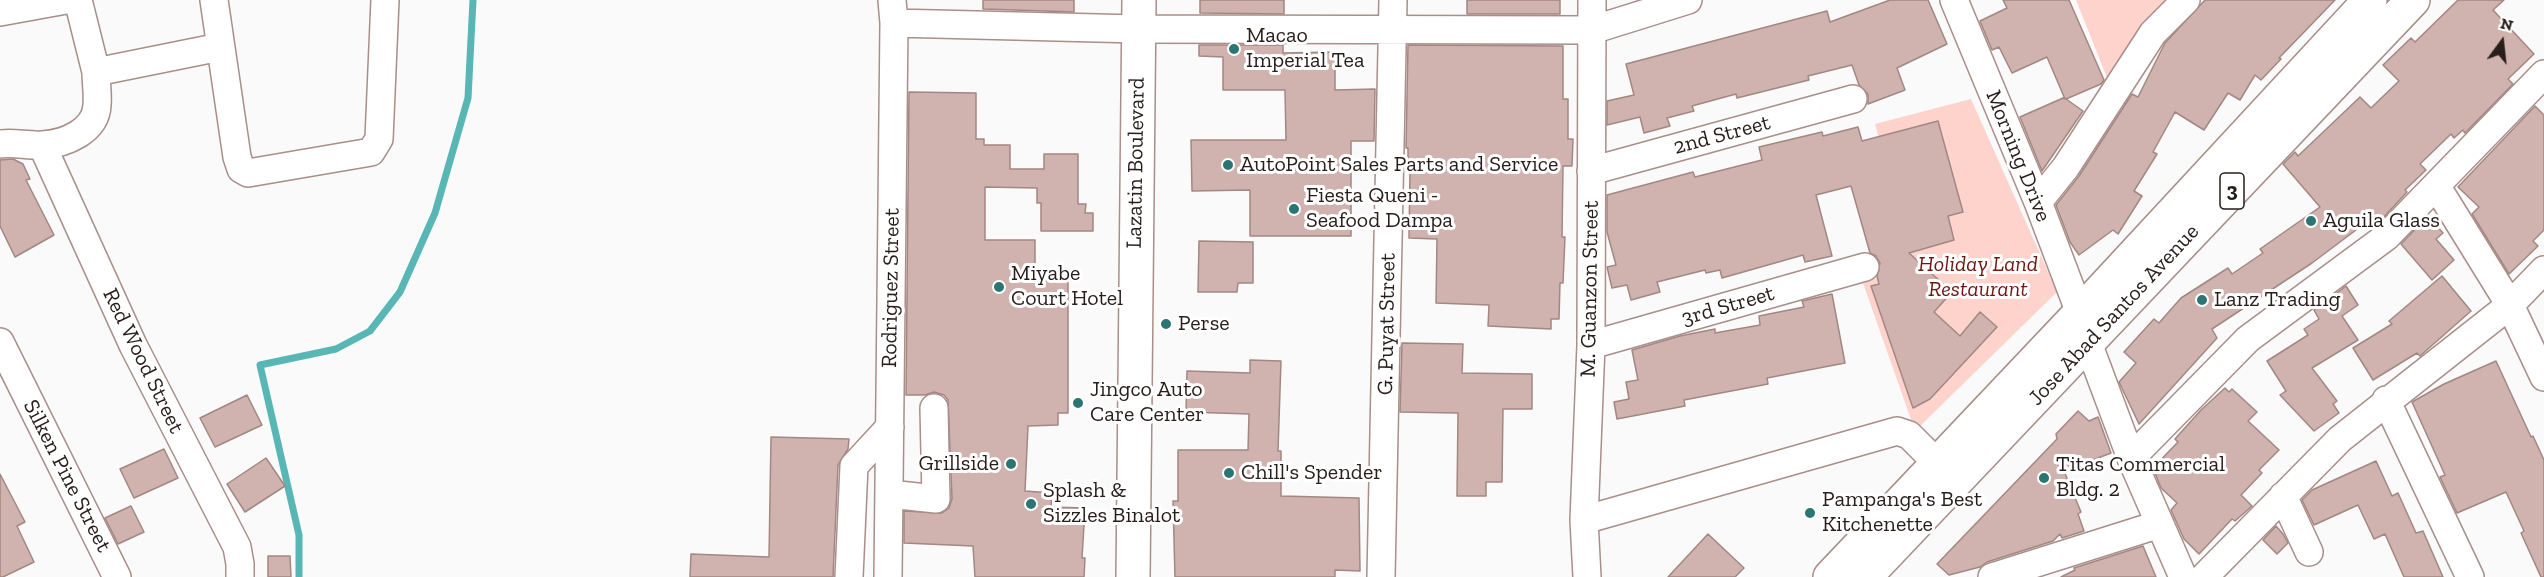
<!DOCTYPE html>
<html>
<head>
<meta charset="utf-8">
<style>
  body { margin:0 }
  #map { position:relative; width:2544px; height:577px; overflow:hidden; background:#fafafa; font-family:"Zilla Slab",serif }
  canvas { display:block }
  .north { position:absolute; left:2472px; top:12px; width:60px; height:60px; -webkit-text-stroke:4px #fff; paint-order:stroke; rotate:15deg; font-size:16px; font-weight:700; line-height:24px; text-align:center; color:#271d1b }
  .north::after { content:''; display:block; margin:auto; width:21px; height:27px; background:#271d1b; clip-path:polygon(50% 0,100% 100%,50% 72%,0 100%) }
</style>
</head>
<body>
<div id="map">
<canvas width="2544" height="577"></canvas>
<div class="north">N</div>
</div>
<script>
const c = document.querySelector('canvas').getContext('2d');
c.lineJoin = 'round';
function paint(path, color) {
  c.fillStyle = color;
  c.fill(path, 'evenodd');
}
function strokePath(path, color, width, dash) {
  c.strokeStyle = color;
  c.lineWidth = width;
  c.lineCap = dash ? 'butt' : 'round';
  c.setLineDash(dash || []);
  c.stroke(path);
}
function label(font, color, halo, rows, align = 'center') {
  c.font = font + ' "Zilla Slab",serif';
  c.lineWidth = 6;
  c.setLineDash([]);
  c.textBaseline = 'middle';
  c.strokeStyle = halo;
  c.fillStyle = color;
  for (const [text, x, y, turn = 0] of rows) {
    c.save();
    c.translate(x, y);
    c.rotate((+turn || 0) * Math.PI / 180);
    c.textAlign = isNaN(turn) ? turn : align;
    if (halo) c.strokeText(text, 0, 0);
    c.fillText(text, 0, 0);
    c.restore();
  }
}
paint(new Path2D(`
  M2076,0H2170L2108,80Z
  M1971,99L2057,292L1915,431L1863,283L1913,267L1875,124Z`), '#fed3cc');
strokePath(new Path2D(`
  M299,577V535L260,365L336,349L370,331L400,292L435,213L468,98L473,0`), '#58b6b4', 7);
const building = new Path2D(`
  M983,0H1074V12L983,9Z
  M1200,0H1284V14L1200,13Z
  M1467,0H1560V14H1467Z
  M1890,0H1928L1947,44L1897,68L1905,90L1868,104V94L1859,85L1852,65L1808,76L1809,80L1737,98L1736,94L1692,106L1694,111L1667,118L1670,126L1644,133L1640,117L1607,125V101L1634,95L1626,64L1827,11L1830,22Z
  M2003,0H2069L2104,80L2101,84L2066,99L2083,111L2042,171L2020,117L2063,98L2065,99L2047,57L2012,73L1999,47L1992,50L1980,21L2007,8Z
  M2205,0H2335L2279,58L2281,59L2261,80L2255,75L2240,100L2228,93L2204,130L2175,112L2153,152L2157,154L2134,191L2142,196L2118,234L2113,230L2079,255L2070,242L2056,205L2079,176L2132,94L2138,97L2165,43Z
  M2458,0H2504L2493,10L2534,54L2508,79L2513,84L2465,133L2463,130L2454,138L2451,134L2420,164L2426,170L2405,190L2407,192L2381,220L2379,218L2372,225L2368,221L2312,263L2212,329L2217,338L2139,424L2119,382L2136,363L2124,352L2154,319L2159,323L2181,298L2228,268L2232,274L2263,253L2260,249L2320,207L2283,164L2295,152L2298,156L2360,97L2371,108L2399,81L2383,65L2411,38L2415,42Z
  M1199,45H1283V53L1335,52V90L1375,89L1374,141H1351V236H1250V190L1192,191L1191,140H1286L1285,90H1223V57L1199,56Z
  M1408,45L1563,46V99H1568V139H1573L1572,166H1563L1562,237H1565L1563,283H1560L1559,319H1551V329L1488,326L1489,305L1436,303L1437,239L1409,238L1410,171H1408V148H1406Z
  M909,92L976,93V139H984V145H1010V169H1044V154H1078V204H1086L1085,213H1093V231H1041V203H1037V188L985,187V240H1035V272H1068V413H1058V425L1028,426L1025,491L1052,493L1051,507L1085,508L1082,558H1085L1084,577H975L973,546L904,543V511L942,513L949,508L952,499L948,400L944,395L934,392L925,395H906Z
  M2535,106L2544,115V230L2533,241L2538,246L2509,274L2472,214L2479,207L2458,187Z
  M1938,121L1963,212L1948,216L1954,240L1909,253L1952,292L1934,312L1960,336L1980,312L1997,327L1930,399L1913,408L1871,286L1879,284L1877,276L1880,263L1876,256L1870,253L1851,186L1816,195L1832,256L1805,262L1803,255L1722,278L1720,270L1706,273L1705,270L1657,282L1660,292L1631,300L1627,285L1612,288L1607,267L1616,265L1607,232V195L1693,172L1695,177L1762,160L1759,147L1822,132L1823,136L1858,127L1862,141Z
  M13,159L23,164L30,179L26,180L54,235L15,257L0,226V160Z
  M2428,216L2443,233L2436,239L2454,260L2432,280L2401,244Z
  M1199,241L1253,242V283H1238L1237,292H1198Z
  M2442,276L2471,311L2420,356L2417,353L2373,380L2353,348L2392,324L2389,321Z
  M2346,286L2358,305L2342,316L2358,340L2312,368L2337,401L2333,404L2339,413L2314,431L2280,395L2286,391L2267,361L2308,335L2304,329L2319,319L2314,310Z
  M1832,294L1845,363L1767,378L1768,384L1684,400L1685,406L1617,419L1614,402L1629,399L1626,382L1638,380L1632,350L1680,336L1715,329V333L1760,325L1759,316L1804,307L1802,301Z
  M1402,343L1463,344L1462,373L1532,374V409H1503L1502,482H1486V496H1457L1458,413L1400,412Z
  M1250,360L1281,361L1278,451H1281V496L1359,498L1360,571L1335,570V577H1175L1173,501H1178V450H1248L1249,414L1186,412L1187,371L1250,373Z
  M2496,361L2531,437L2533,436L2544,460V577H2541L2521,533L2524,531L2506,492L2457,513L2440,477L2445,475L2412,402L2444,384Z
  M2225,388L2229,392L2232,389L2257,412L2248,421L2279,450L2259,470L2262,473L2241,495L2252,506L2235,521L2232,519L2199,554L2184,539L2171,510L2177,503L2161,488L2153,468L2178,442L2175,439L2201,410Z
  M247,395L262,425L215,447L200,418Z
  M2078,411L2089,421L2098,417L2111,453L2064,471L2081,512L2078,514L2084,531L2062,538L2060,534L2053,541L1987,562L1980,567L1949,575L1937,564L2057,439L2056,434Z
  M771,437L849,439L848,449L838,465L833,577H690L691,554L769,557Z
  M164,449L178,478L134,498L120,469Z
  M266,458L285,486L245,512L227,484Z
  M2376,461L2392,496L2398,493L2416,533L2423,531L2443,577H2404L2385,534L2374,539L2358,505L2314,525L2302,500L2312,490Z
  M0,474L25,522L17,526L34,562L3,577H0Z
  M131,506L144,532L118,544L105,518Z
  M2276,526L2283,534L2288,543L2277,554L2263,540Z
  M1708,534L1744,568L1735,577H1668Z
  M2143,546L2156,577H2061L2075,570L2074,568Z
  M268,556H290L291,577H268Z`);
paint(building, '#d0b3ae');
strokePath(building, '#a28782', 1.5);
const minor = new Path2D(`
  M78,0L96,72
  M214,0L237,157L241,169L248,173L371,152L379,139L385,0
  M1954,0L2038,202L2080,313L2088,343L2131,458L2183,577
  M0,12L66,0
  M894,23L1138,29L1592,30L1688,0
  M0,144C14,142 28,146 42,145C65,144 96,131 97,105C98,94 96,83 96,72L220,47
  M42,145L133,345L237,547L240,564V577
  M1591,171L1853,99
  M2437,187L2510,305L2544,377
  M2038,202L2066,167L2153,33L2186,0
  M0,342L117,577
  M1591,345L1865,267
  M2386,400L2470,577
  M2131,458L2248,339L2386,237L2544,74
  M889,494L936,499L934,408
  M2283,496L2309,552
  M1584,520L1897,431L1909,435L1951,477
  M849,577L854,466L890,427
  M888,577L894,23L892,0
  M1381,577L1393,0
  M1587,577L1584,520L1591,345L1592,0
  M1992,577L2160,524
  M2204,577L2340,439L2510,305L2544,270`);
const major = new Path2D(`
  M1133,577L1139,0`);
const highway = new Path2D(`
  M1830,577L2080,313L2370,0
  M1865,577L2413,0`);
strokePath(minor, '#a98e89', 30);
strokePath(major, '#a98e89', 36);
strokePath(highway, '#a98e89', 36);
strokePath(minor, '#fff', 27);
strokePath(major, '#fff', 33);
strokePath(highway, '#fff', 33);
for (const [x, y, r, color] of [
  [1234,49,6,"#2b7573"],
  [1228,165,6,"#2b7573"],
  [1294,209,6,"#2b7573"],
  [2311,221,6,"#2b7573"],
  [999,287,6,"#2b7573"],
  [2202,300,6,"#2b7573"],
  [1166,324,6,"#2b7573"],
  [1078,403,6,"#2b7573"],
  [1011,464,6,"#2b7573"],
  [1229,473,6,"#2b7573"],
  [2044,478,6,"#2b7573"],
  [1031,504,6,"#2b7573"],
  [1810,513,6,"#2b7573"]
]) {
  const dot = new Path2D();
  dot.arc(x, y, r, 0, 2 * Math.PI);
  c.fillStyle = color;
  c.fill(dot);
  strokePath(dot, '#fff', 2);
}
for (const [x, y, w] of [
  [2232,191,24]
]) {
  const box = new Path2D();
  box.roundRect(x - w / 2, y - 18, w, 36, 4.5);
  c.fillStyle = '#fff';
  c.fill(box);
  strokePath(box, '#271d1b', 1.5);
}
label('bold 21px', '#271d1b', null, [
  ["3",2232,191]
]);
label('22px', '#271d1b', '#fff', [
  ["Macao",1246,36],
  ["Imperial Tea",1246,61],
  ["AutoPoint Sales Parts and Service",1240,165],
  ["Fiesta Queni -",1306,196],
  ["Seafood Dampa",1306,221],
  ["Aguila Glass",2323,221],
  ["Miyabe",1011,274],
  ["Court Hotel",1011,299],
  ["Lanz Trading",2214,300],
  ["Perse",1178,324],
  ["Jingco Auto",1090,390],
  ["Care Center",1090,415],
  ["Grillside",999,464,"right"],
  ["Titas Commercial",2056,465],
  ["Bldg. 2",2056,490],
  ["Chill's Spender",1241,473],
  ["Splash &",1043,491],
  ["Sizzles Binalot",1043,516],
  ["Pampanga's Best",1822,500],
  ["Kitchenette",1822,525]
], 'left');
label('22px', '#271d1b', '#fff', [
  ["2nd Street",1722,135,-15],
  ["Morning Drive",2018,156,68],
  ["Lazatin Boulevard",1136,163,-89],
  ["Rodriguez Street",891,288,-89],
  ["M. Guanzon Street",1590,289,-89],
  ["3rd Street",1728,306,-16],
  ["Jose Abad Santos Avenue",2114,315,-47],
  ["G. Puyat Street",1387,324,-89],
  ["Red Wood Street",143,361,64],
  ["Silken Pine Street",67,476,63]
]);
label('italic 22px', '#6d1911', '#fff', [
  ["Holiday Land",1978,265],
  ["Restaurant",1978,290]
]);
</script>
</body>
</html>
